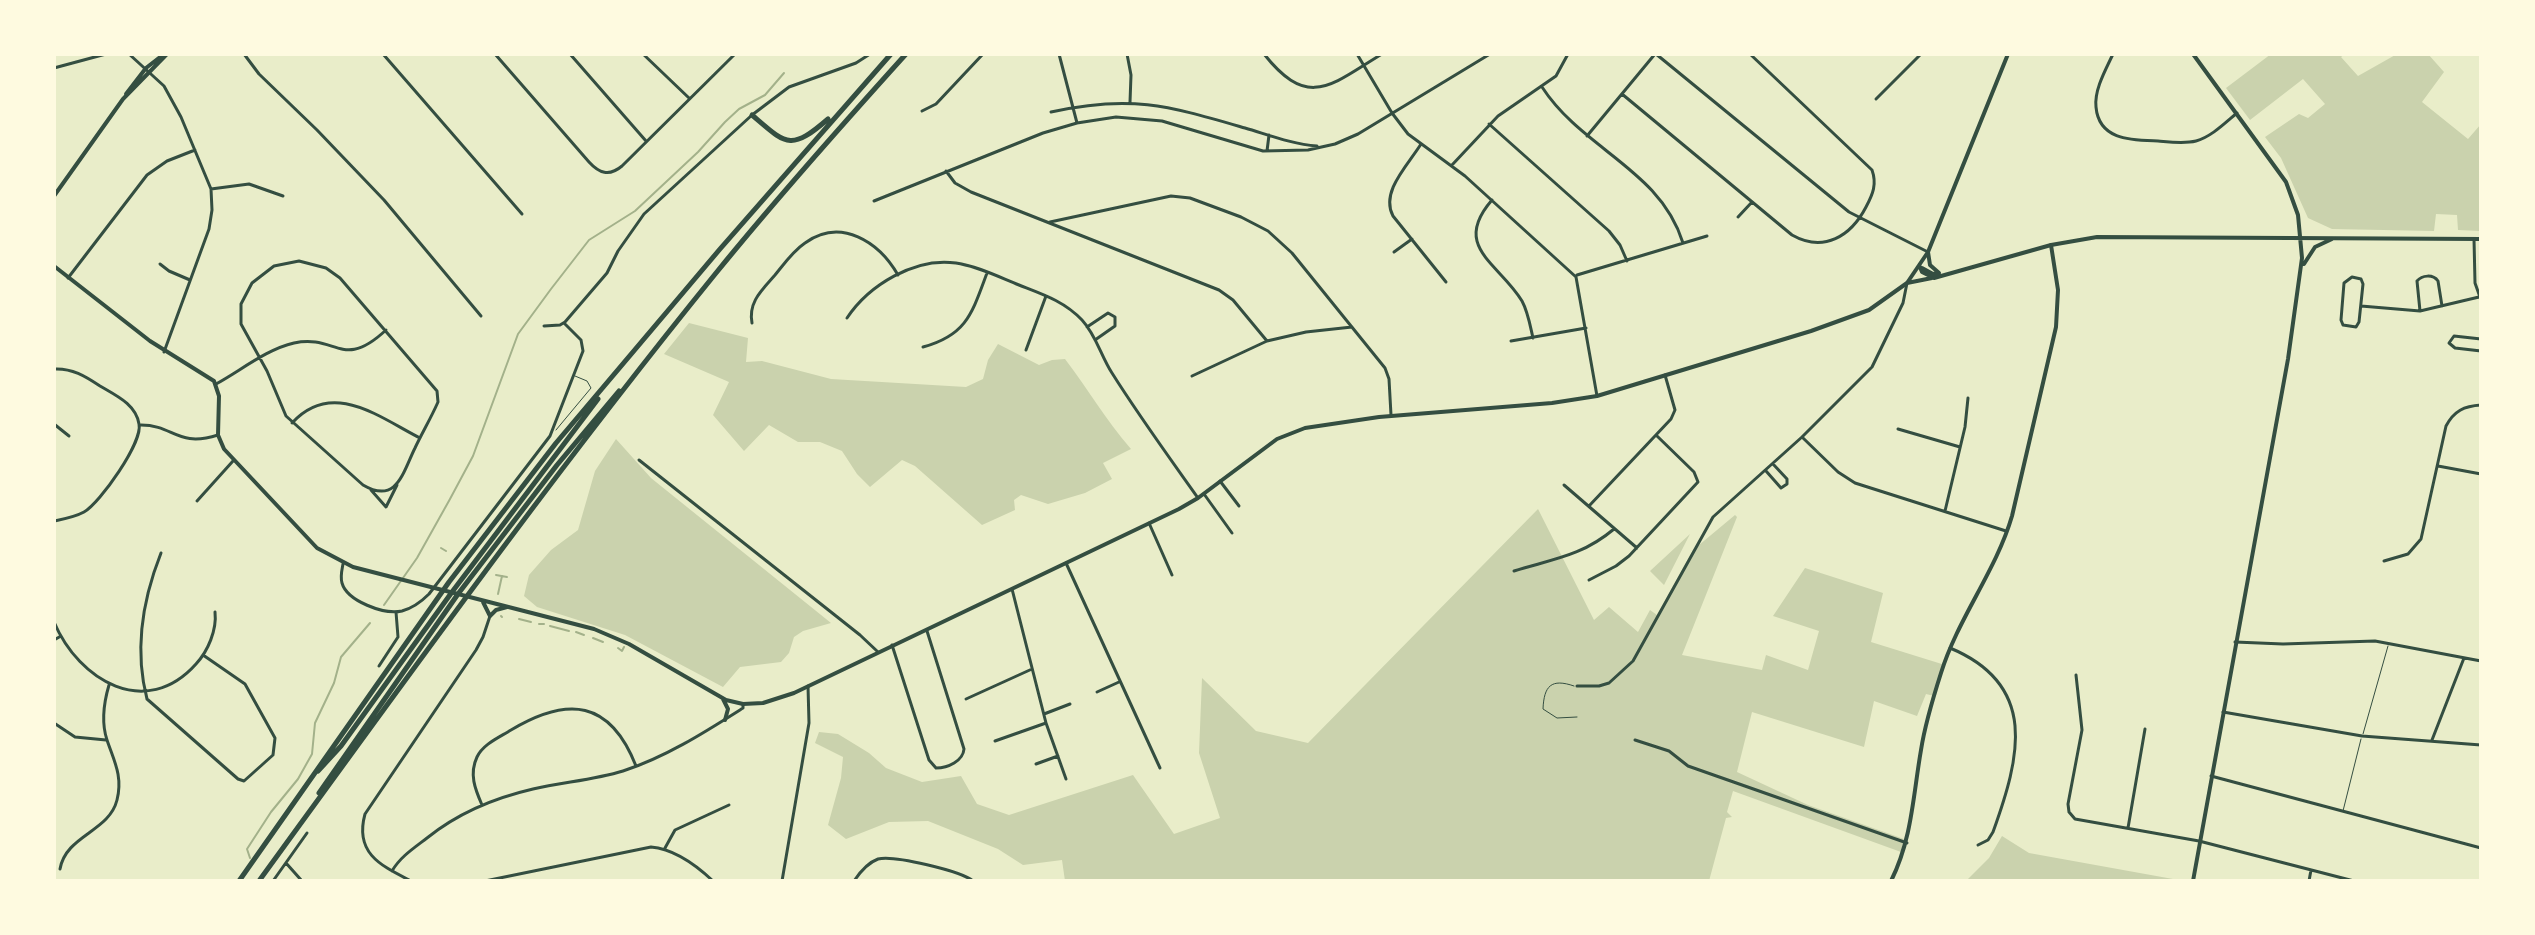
<!DOCTYPE html>
<html>
<head>
<meta charset="utf-8">
<style>
  body { margin:0 }
  #map { position:relative; width:2535px; height:935px; overflow:hidden; background:#e9edc9; font-family:Jost,sans-serif }
  canvas { display:block }
  .frame { position:absolute; inset:0; border:56px solid #fefae0; pointer-events:none }
</style>
</head>
<body>
<div id="map">
<canvas width="2535" height="935"></canvas>
<div class="frame"></div>
</div>
<script>
const c = document.querySelector('canvas').getContext('2d');
c.lineJoin = 'round';
function paint(path, color) {
  c.fillStyle = color;
  c.fill(path, 'evenodd');
}
function strokePath(path, color, width, dash) {
  c.strokeStyle = color;
  c.lineWidth = width;
  c.lineCap = dash ? 'butt' : 'round';
  c.setLineDash(dash || []);
  c.stroke(path);
}
paint(new Path2D(`
  M2271,54H2345L2341,57L2358,76L2397,54H2428L2444,72L2422,102L2468,139L2481,124V231L2458,230L2457,215L2436,214L2434,231L2332,229L2308,218L2281,158L2265,137L2299,114L2308,118L2325,104L2303,79L2250,120L2226,88Z
  M689,323L748,338L746,362L762,361L831,379L966,387L983,379L988,360L998,344L1039,365L1052,360L1065,359C1088,389 1105,419 1131,449L1103,463L1112,479L1085,493L1048,504L1021,495L1014,500L1015,510L982,525L915,466L902,460L870,487L857,474L842,451L820,442H798L769,425L744,451L713,415L729,382L664,354Z
  M616,439L651,478L831,623L803,631L794,637L789,653L781,662L740,667L723,687L625,635L537,607L524,596L529,575L551,550L578,530L595,471Z
  M1538,509L1594,620L1609,607L1638,632L1650,610L1657,615L1693,550L1735,515L1737,517L1682,655L1762,670L1766,655L1808,670L1819,631L1773,616L1805,568L1883,593L1871,642L1945,665L1934,696L1926,694L1917,716L1874,701L1864,747L1752,712L1737,772L1808,805L1904,839L1901,852L1733,791L1727,812L1732,817L1726,818L1709,881H1065L1062,860L1023,865L998,849L928,821L889,822L846,839L828,825L841,778L843,757L815,743L819,732L838,734L869,753L886,768L922,782L961,776L977,804L1009,815L1133,775L1174,834L1220,818L1199,753L1202,678L1256,731L1308,743Z
  M1690,534L1664,585L1650,571Z
  M2002,836L2029,853L2184,881H1966L1989,858Z`), '#cad2ad');
strokePath(new Path2D(`
  M441,548L446,551
  M496,575L507,577
  M498,594L502,576
  M384,605L417,558L450,499L473,456L518,334L551,289L589,240L635,211L698,152L725,122L739,109L765,95L784,73
  M501,616L502,617
  M519,619L531,622
  M539,624H544
  M550,626L569,631
  M576,632L584,635
  M593,638L603,642
  M618,648L622,651L624,647
  M250,858L247,849L271,812L298,779L312,754L315,723L334,683L341,657L370,623`), '#a3b18a', 2);
strokePath(new Path2D(`
  M556,430L591,388L587,381L575,376
  M1574,686C1551,678 1544,686 1543,709L1557,718L1577,717
  M2363,734L2388,646
  M2343,811L2361,739`), '#344e41', 1);
strokePath(new Path2D(`
  M129,54L164,86L181,117L211,189L212,210L209,229L164,352
  M244,54L259,74L317,130L384,200L481,316
  M383,54L522,214
  M495,54L589,162C599,173 609,177 622,166L735,54
  M570,54L646,141
  M643,54L689,98
  M1059,54L1077,123
  M1127,54L1131,75L1130,102
  M1264,54C1309,111 1332,84 1382,54
  M1357,54L1392,113L1408,134L1465,176L1576,277L1597,396
  M1656,54L1849,212L1926,251
  M2113,54C2106,69 2094,90 2096,107C2099,141 2133,140 2158,141C2170,142 2184,144 2196,141C2211,137 2225,123 2237,113
  M54,68L106,54
  M1542,87C1583,150 1660,169 1683,243
  M1622,94L1792,235C1824,253 1851,236 1866,207C1873,194 1877,184 1872,170L1750,54
  M1876,99L1921,54
  M922,111L936,104L983,54
  M1051,112C1131,94 1169,106 1245,128C1269,135 1292,144 1317,146
  M1489,124L1609,231L1620,245L1627,261
  M1587,136L1655,54
  M1421,144C1408,165 1380,192 1393,216L1446,282
  M1267,151L1269,135
  M1452,165L1498,116L1556,76L1568,54
  M946,171L955,183L971,192L1219,290L1233,300L1267,341
  M211,189L249,184L283,196
  M1492,200C1451,247 1499,263 1522,301C1528,312 1530,325 1533,338
  M874,201L1043,133L1077,123L1116,117L1162,121L1263,151L1308,150L1335,144L1358,134L1490,54
  M1738,217L1752,202
  M1050,222L1171,196L1190,198L1241,217L1268,231L1292,253L1385,368L1389,379L1391,415
  M2474,239L2475,283L2481,300
  M1394,252L1412,239
  M299,261L326,268L340,278L437,391L438,402C431,418 422,433 415,448C403,472 397,505 363,485L286,416L267,371L241,324V304L252,283L274,266Z
  M160,264L169,271L190,280
  M1577,275L1707,236
  M2352,277L2361,279L2363,284L2359,322L2356,327L2343,325L2341,320L2344,283Z
  M68,278L147,175L167,161L195,150
  M2361,306L2420,311L2479,297
  M2420,311L2417,281C2422,275 2433,274 2438,281L2442,306
  M847,318C869,285 915,257 956,263C977,266 999,277 1019,285C1042,294 1064,301 1082,320C1096,335 1101,356 1112,373C1139,416 1169,457 1198,498
  M752,323C748,302 762,290 775,275C784,264 793,251 805,243C841,217 879,242 898,275
  M544,326L560,325L565,322L607,273L618,251L644,214L752,115L789,87L856,63L870,54
  M1087,327L1108,313L1115,317V326L1095,340
  M2481,339L2454,336L2449,343L2455,348L2481,351
  M1511,341L1586,328
  M923,347C967,335 972,313 987,273
  M1026,350L1046,296
  M54,369C72,368 85,376 100,386C115,395 136,404 139,424C143,442 100,503 84,512C75,517 64,519 54,521
  M1192,376L1267,341L1306,332L1352,327
  M216,384C240,371 267,349 294,343C337,334 342,371 386,330
  M292,423C332,379 379,417 420,438
  M54,424L69,436
  M141,425C174,425 177,448 218,435
  M1898,429L1960,447
  M1802,437L1838,472L1855,483L2006,531
  M639,460L860,635L878,652
  M2438,466L2481,474
  M1766,471L1781,488L1787,484V479L1773,464
  M1220,481L1239,506
  M1564,485L1637,548
  M371,490L386,507L397,485
  M1204,494L1232,533
  M197,501L233,461
  M1589,506L1671,419L1675,410L1665,375
  M1945,511L1965,427L1968,398
  M1149,523L1172,575
  M161,553C142,601 134,649 147,699L238,779L244,781L273,755L275,738L245,684L203,655
  M2384,561L2408,554L2421,539L2446,426C2454,411 2464,406 2481,405
  M1066,563L1160,768
  M343,564C342,570 340,576 342,583C347,601 384,615 402,611C413,608 421,602 429,594L550,436L583,351L581,340L564,323
  M1514,571C1553,559 1582,556 1614,529
  M1589,580L1616,566L1629,556L1698,482L1694,472L1656,435
  M1012,589L1046,723L1066,779
  M54,622C79,681 146,720 196,664C208,651 217,630 215,612
  M54,640L61,636
  M2235,642L2283,644L2375,641L2481,661
  M892,645L929,760L936,768C948,768 963,761 964,749L927,631
  M1950,648C2039,685 2020,757 1993,832L1988,840L1978,845
  M379,666L398,637L396,612
  M2076,675L2082,730L2068,804L2069,812L2075,819L2199,841L2354,881
  M1577,686H1599L1609,683L1633,661L1713,517L1802,437L1872,367L1903,303L1907,283
  M1097,692L1119,682
  M966,699L1032,669
  M2223,712L2362,736L2481,745
  M1044,714L1070,704
  M54,723L75,737L106,740
  M1635,740L1669,751L1688,766L1907,843
  M2432,740L2464,658
  M995,741L1046,723
  M1036,764L1058,756
  M2211,776L2481,848
  M482,805C475,789 469,774 477,757C483,744 500,737 511,730C568,696 610,700 636,766
  M2128,828L2145,729
  M665,848L675,830L729,805
  M286,863L302,881
  M60,869C66,835 109,832 117,800C123,776 114,761 107,740C101,722 104,702 109,685
  M392,871C400,857 414,848 427,838C458,813 494,798 533,789C563,782 594,780 623,771C666,757 705,732 743,708V704
  M273,881L307,833
  M411,881C382,866 354,854 365,814L476,650L483,637L490,616
  M485,881L651,847C675,849 696,865 713,881
  M782,881L809,723L808,686
  M854,881C860,872 867,863 878,859C894,855 961,871 973,881
  M2309,881L2311,870`), '#344e41', 3);
strokePath(new Path2D(`
  M1891,881C1912,839 1913,796 1921,750C1925,724 1933,698 1941,673C1958,618 1996,571 2012,516L2056,327L2058,290L2051,245`), '#344e41', 4);
strokePath(new Path2D(`
  M126,94L146,68L164,54
  M54,196L123,99L167,54
  M1928,252L1930,265L1939,273
  M2304,264L2315,247L2332,239
  M54,266L150,341L214,381L219,396L218,435L224,449L317,548L353,567L594,629L629,644L726,700L743,704L763,703L794,693L1179,509L1198,498L1277,439L1305,428L1379,417L1552,403L1597,396L1811,331L1869,310L1907,283L1928,252L2008,54
  M1920,267L1922,272L1934,278L2051,245L2097,237L2481,239
  M1922,268L1933,274L1939,273
  M1907,283L1932,278
  M483,602L490,616L496,610L507,607
  M723,699L728,709L725,720
  M2193,881L2288,359L2302,258L2298,215L2286,182L2193,54`), '#344e41', 4);
strokePath(new Path2D(`
  M752,115C786,144 790,152 828,119
  M318,771L341,746L452,592L598,399
  M319,793L458,594L557,465L619,391
  M239,881L449,582L556,443L720,249L891,54
  M259,881C408,676 556,470 716,273C777,198 841,126 906,54`), '#344e41', 5);
</script>
</body>
</html>
